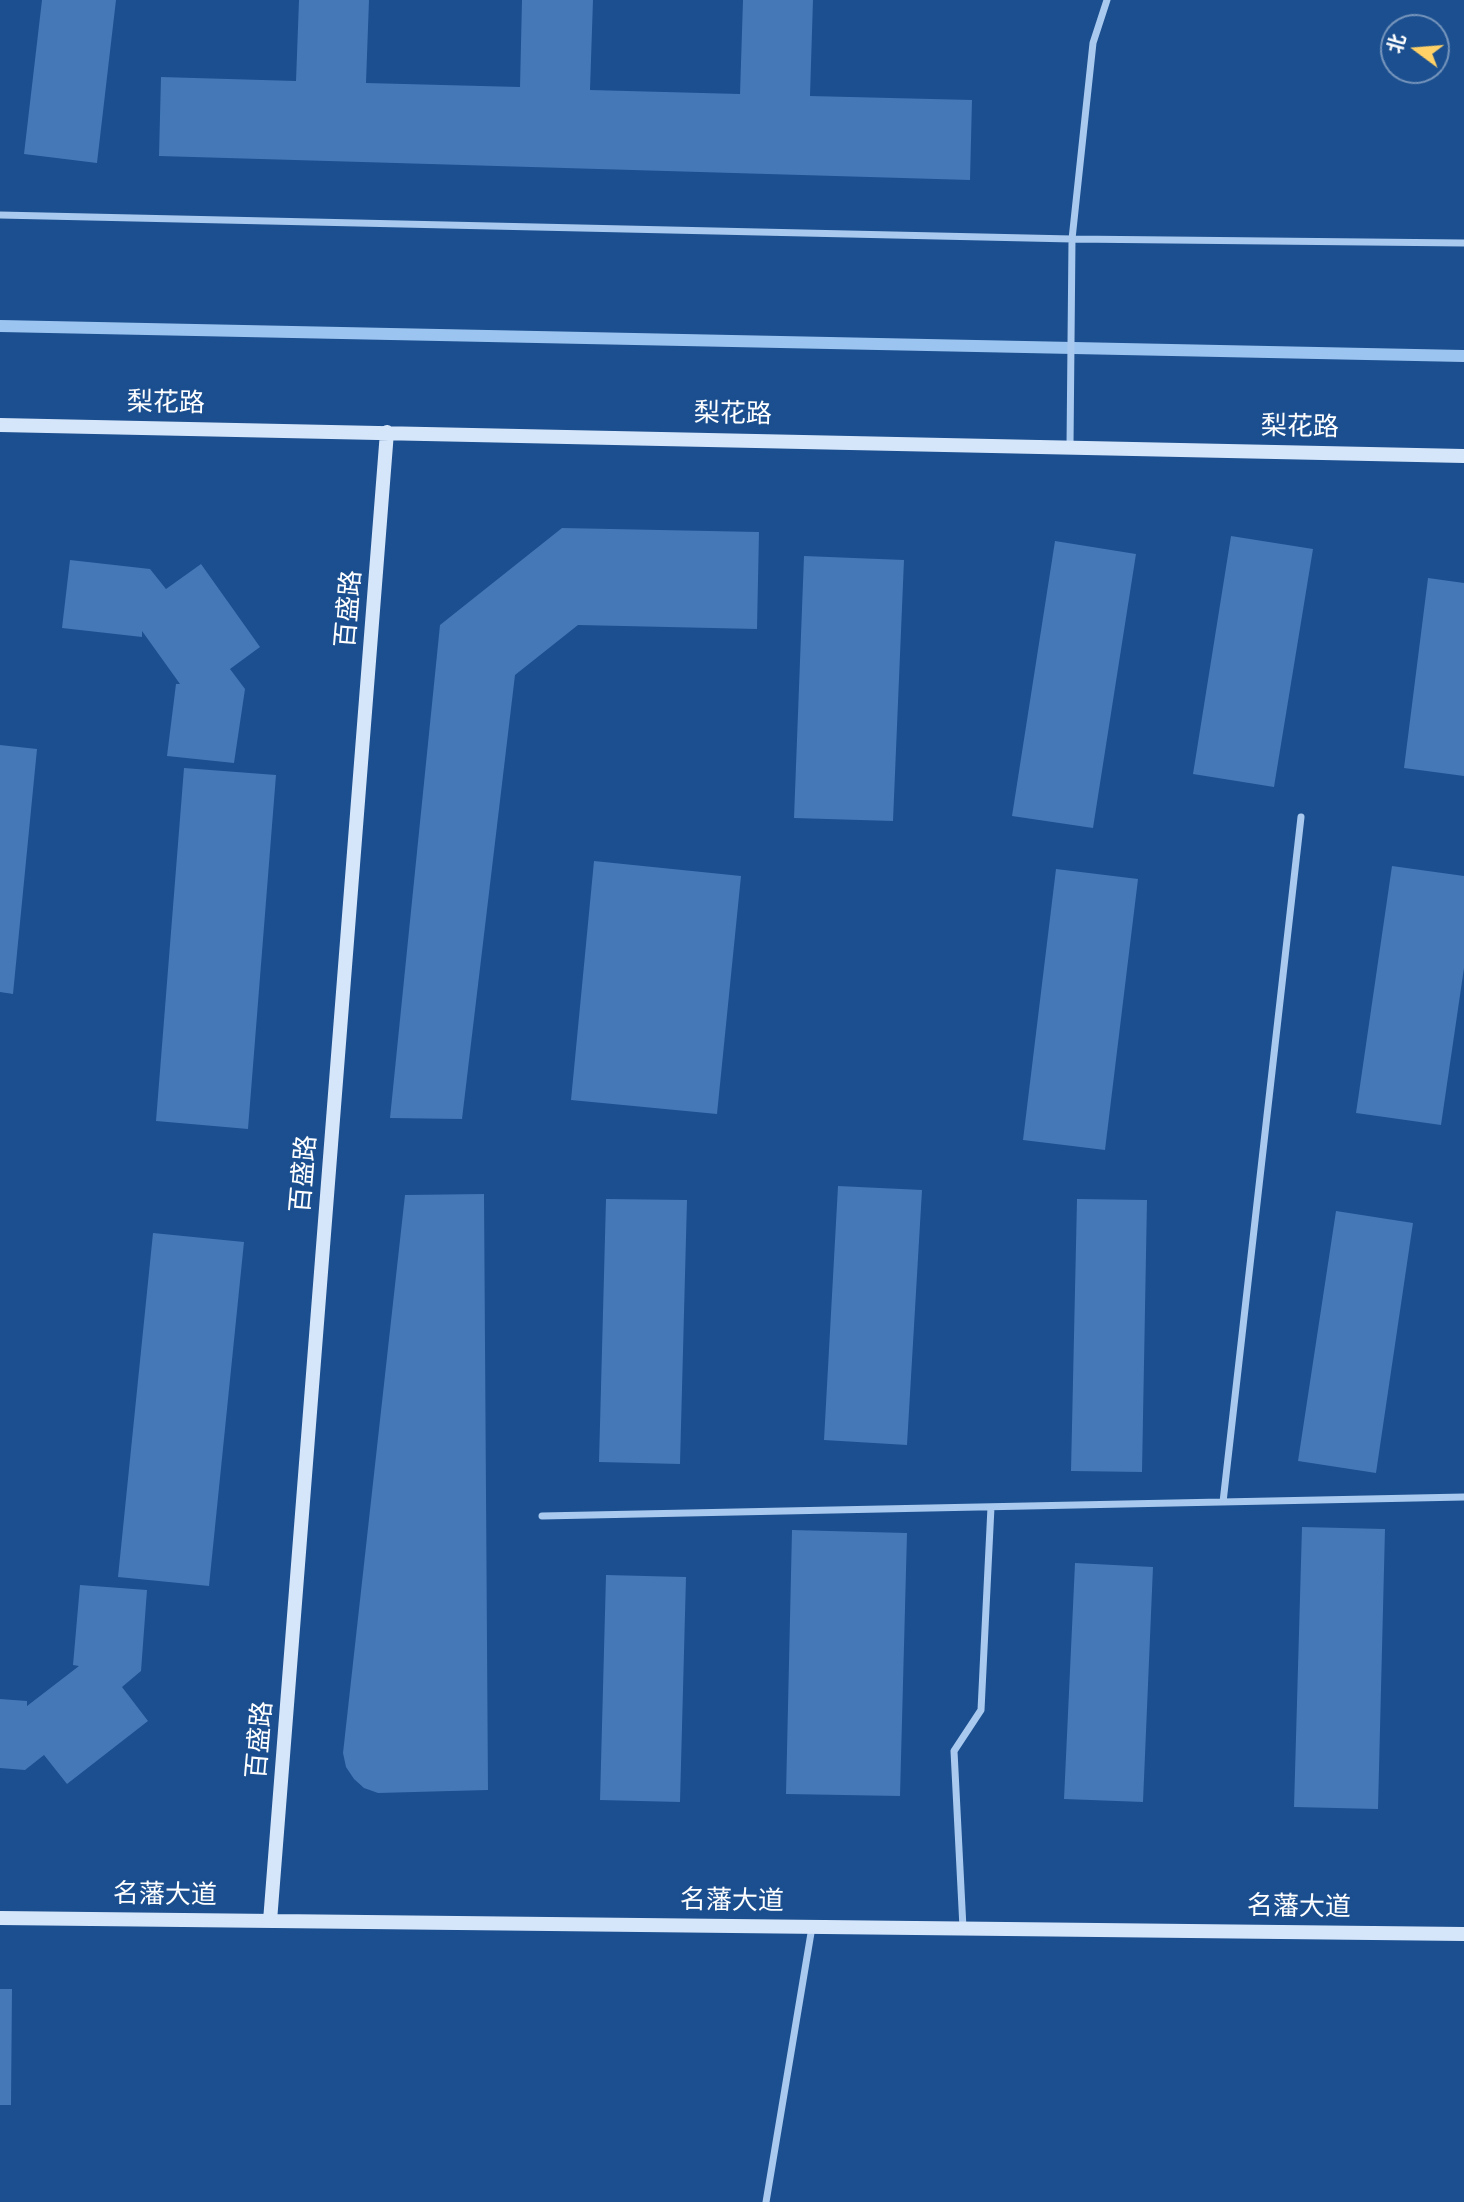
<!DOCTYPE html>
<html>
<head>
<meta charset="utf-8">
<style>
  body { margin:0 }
  #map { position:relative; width:1464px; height:2202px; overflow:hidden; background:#1b4f8f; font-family:Cabin,"Noto Sans SC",sans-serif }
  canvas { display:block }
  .north { position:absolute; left:1380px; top:14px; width:70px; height:70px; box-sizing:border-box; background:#1b4f8f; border:2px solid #7695bc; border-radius:50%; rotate:286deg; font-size:19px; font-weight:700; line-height:28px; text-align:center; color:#fff }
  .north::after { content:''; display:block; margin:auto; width:24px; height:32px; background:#ffd166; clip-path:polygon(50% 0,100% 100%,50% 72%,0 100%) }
</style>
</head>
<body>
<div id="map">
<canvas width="1464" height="2202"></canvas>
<div class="north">北</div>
</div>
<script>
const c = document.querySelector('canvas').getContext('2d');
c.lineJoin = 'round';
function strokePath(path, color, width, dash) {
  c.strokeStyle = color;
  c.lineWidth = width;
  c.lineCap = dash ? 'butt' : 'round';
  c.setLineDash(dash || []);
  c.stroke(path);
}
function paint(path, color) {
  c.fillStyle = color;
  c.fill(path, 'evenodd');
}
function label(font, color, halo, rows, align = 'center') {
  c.font = font + ' Cabin,"Noto Sans SC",sans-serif';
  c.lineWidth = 5;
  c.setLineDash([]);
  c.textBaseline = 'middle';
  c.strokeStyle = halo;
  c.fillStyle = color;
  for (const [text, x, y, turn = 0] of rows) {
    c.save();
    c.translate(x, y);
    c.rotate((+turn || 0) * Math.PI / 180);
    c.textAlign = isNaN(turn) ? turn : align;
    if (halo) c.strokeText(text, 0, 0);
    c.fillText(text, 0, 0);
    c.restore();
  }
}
strokePath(new Path2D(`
  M0,326L1464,356`), '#9cc4f0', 12);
paint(new Path2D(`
  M42,0H116L97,163L24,154Z
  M299,0H369L366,83L520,87L522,0H593L590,90L740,94L743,0H813L810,96L972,100L970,180L159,156L161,77L296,81Z
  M562,528L759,532L757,629L578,625L515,675L462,1119L390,1118L440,625Z
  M1231,536L1313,549L1274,787L1193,774Z
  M1055,541L1136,554L1093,828L1012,816Z
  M804,556L904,560L893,821L794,818Z
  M70,560L150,569L166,589L201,564L260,647L230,669L245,689L234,763L167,756L176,684H180L142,631V637L62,628Z
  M1428,578L1464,583V776L1404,768Z
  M0,745L37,749L13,994L0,992Z
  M184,768L276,775L248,1129L156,1121Z
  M594,861L741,876L717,1114L571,1100Z
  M1392,866L1464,876V968L1441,1125L1356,1113Z
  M1056,869L1138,879L1105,1150L1023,1140Z
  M838,1186L922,1190L907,1445L824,1440Z
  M484,1194L488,1790L378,1793L364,1788L354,1779L346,1767L343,1753L405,1195Z
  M606,1199L687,1200L680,1464L599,1462Z
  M1077,1199L1147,1200L1142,1472L1071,1471Z
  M1336,1211L1413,1223L1376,1473L1298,1461Z
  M153,1233L244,1242L209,1586L118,1577Z
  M1302,1527L1385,1529L1378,1809L1294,1807Z
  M792,1530L907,1533L900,1796L786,1794Z
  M1075,1563L1153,1567L1143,1802L1064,1799Z
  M606,1575L686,1577L680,1802L600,1800Z
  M80,1585L147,1590L141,1671L122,1687L148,1721L67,1784L44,1755L25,1770L0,1768V1699L27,1701V1706L79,1666L73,1665Z
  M0,1989H12L11,2105H0Z`), '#4478b7');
strokePath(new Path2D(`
  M0,215L1072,239L1464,243
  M1070,446L1072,239L1093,43L1107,0
  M1223,1502L1301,817
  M542,1516L1464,1497
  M963,1928L954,1751L981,1710L991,1507
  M766,2202L812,1927`), '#a9c9ee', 7);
strokePath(new Path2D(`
  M0,425L1464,456
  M0,1918L1464,1934
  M270,1921L387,432`), '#d6e6fa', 14);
label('26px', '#fff', '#1b4f8f', [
  ["梨花路",166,403,1],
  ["梨花路",733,414,1],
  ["梨花路",1300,427,1],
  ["百盛路",349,609,-85],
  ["百盛路",304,1174,-85],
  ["百盛路",260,1740,-85],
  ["名藩大道",165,1895,1],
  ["名藩大道",732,1901,1],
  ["名藩大道",1299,1907,1]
]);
</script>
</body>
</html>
